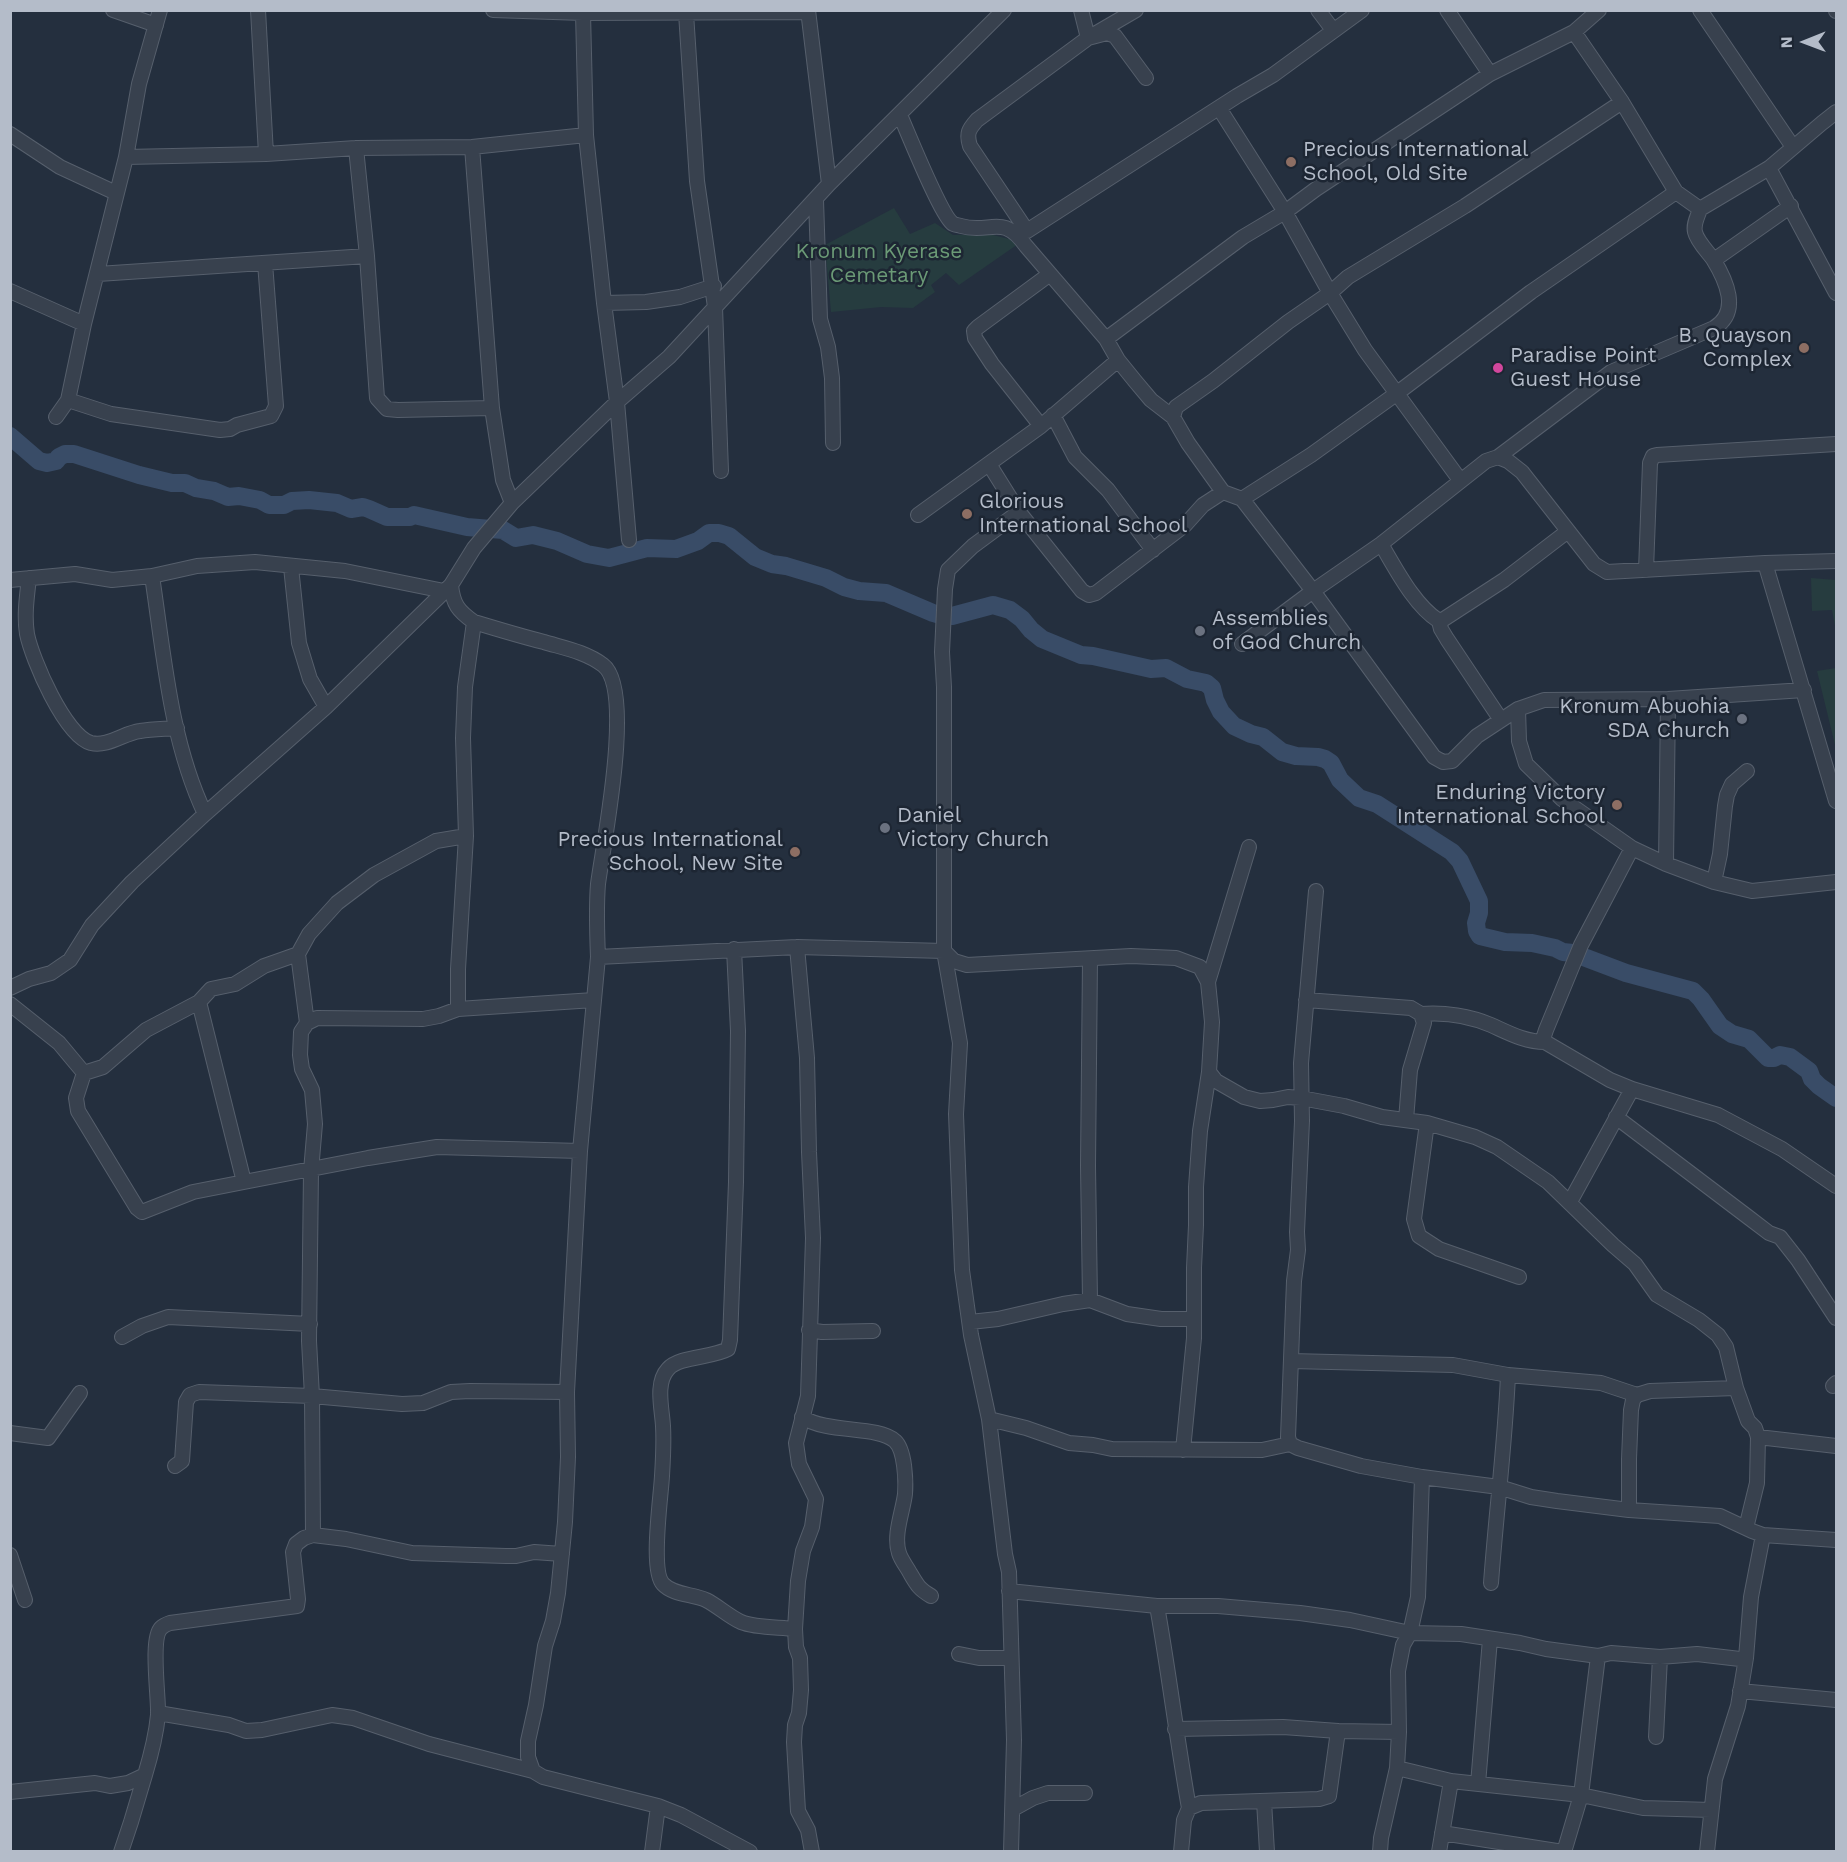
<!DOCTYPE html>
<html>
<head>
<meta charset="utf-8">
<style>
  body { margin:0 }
  #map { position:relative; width:1847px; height:1862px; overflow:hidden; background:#242f3e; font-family:"Work Sans",sans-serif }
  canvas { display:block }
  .frame { position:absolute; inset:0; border:12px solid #b4bcc9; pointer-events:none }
  .north { position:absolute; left:1775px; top:12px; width:60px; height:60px; -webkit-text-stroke:4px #1d2633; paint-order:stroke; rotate:269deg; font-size:16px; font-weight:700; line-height:24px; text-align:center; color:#b4bcc9 }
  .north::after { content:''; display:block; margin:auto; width:21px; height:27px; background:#b4bcc9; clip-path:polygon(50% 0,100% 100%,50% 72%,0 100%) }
</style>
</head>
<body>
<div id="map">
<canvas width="1847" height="1862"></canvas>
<div class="frame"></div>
<div class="north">N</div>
</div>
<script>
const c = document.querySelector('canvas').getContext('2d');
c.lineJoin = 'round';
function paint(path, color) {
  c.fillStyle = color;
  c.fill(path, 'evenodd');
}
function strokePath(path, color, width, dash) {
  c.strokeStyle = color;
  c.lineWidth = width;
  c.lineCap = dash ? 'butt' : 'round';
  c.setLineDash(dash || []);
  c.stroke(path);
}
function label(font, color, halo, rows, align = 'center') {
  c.font = font + ' "Work Sans",sans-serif';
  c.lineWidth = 5;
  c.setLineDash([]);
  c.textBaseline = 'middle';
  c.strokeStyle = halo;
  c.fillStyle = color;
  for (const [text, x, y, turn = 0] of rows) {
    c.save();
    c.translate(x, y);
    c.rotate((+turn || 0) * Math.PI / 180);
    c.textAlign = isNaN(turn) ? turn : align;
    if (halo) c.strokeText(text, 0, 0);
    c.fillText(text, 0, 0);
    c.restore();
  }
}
paint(new Path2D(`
  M894,208L910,234L935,223L953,235L989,234L1021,242L959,285L946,273L931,285L935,292L913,308L881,307L831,312L825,245Z
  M1811,578L1836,580V631L1832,610L1812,611Z
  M1836,668V749L1817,671Z`), '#263c3f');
strokePath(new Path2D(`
  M10,436L39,461L47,463L56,461L59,457L65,454H74L139,475L172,483H185L196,488L214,491L228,497L239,496L260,500L269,505H284L292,501L309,500L337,503L351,509L363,507L369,509L387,517H410L414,515L467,527L503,530L516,538L533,535L557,541L587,554L609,558L647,548L676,549L698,541L709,533H719L729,536L755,557L772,564L786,566L826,578L844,587L859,591L886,593L933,613L943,616H952L993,605L1010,610L1022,619L1031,630L1042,639L1081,655L1093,656L1151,669L1166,668L1187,679L1206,683L1212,688L1215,700L1221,712L1234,726L1251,734L1263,737L1282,752L1296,756L1318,757L1325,759L1331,763L1340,780L1359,798L1377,804L1452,852L1460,861L1479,901V913L1476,923L1477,931L1480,936L1505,942L1532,943L1555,948L1563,952L1573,953L1626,973L1693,991L1701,999L1720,1026L1732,1034L1749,1039L1768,1058H1774L1780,1055L1790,1057L1809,1071L1812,1079L1819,1086L1836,1098`), '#394c67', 18);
const minor = new Path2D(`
  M113,10L156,25
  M258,10L266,154
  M493,10L583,13L808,12
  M808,10L829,184
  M1081,10L1088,38L1107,33L1115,36L1146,78
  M1318,10L1333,30
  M1447,10L1490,74
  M1700,10L1793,147
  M1836,10V11
  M583,13L586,135L604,303L617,402L629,540
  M686,13L697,181L715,307L721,471
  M1219,108L1285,212L1330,293L1365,350L1460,480
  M900,115C908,133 940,213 952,223C954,225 958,225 961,226C990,235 1002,212 1026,246L1106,339L1118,360L1135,381L1151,400L1173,417L1188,443L1223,492L1242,499L1313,591L1434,757L1443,762L1452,761L1477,736L1518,709
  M10,134L60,167L116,193
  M472,147L492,408L503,480L512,503
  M356,148L367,256L377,398L387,409L398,410L492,408
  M126,157L266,154L356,148L472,147L586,135
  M1769,168L1836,293
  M816,200L820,319L828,347L832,378L833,443
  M1700,209L1769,168L1822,123L1836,112
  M1027,231L970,146C966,133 969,129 977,120L1088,38L1136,10
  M1017,234L1027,231L1237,96L1273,75L1362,10
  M1714,260L1791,206
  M98,274L367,256
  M10,291L84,324
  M604,303L646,302L680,297L714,286
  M1106,339L1243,237L1285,212L1316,189L1490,74L1574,32L1599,10
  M68,400L111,414L220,430L230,429L237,425L271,416L276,406L265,263
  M1053,415L1075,457L1108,490L1153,550
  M56,417L68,400L84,324L126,157L139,84L160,10
  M1173,417L1176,407L1213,381L1288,322L1330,293L1348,277L1465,206L1622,102
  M1041,426L992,364L975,338L974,331L978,327L1050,274
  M1498,457L1508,461L1522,472L1594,564L1607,572L1765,563L1836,561
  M989,464L1019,512L1082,591L1089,595L1096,593L1185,525L1203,505L1223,492
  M1242,499L1311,455L1396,394L1531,292L1676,192
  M918,515L1041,426L1118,360
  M1381,544C1396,569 1414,605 1439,621L1444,619L1504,580L1568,531
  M1765,563L1836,801
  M291,567L299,643L310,679L326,707
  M1646,570L1650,463L1653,456L1657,455L1836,444
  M152,576C164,655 170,740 205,814
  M29,578C27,596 24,615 27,634C32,659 65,736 91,743C108,747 124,733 140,731C152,729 165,729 177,728
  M10,580L75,574L112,580L152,576L197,566L255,562L345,571L444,591
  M451,585C453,604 458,611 474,622C497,629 520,636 544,642C564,648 586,652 603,665C635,689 603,845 598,884C596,908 597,933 598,957L797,947L944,951L954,961L967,965L1131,956L1176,958L1200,967L1208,982L1212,1022L1209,1072L1200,1131L1196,1187V1225L1194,1268V1338L1183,1450
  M1439,621L1441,629L1447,639L1501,720
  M1242,644L1313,591L1381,544L1486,461L1498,457L1611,372L1714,328C1741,312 1726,280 1713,259C1707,251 1697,241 1695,232C1693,224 1698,216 1700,209L1676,192L1622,102L1574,32
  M1804,690L1668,699L1544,700L1518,709L1519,741L1526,764L1562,799L1632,848L1666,864L1714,882L1752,891L1836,882
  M1632,848L1581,945L1546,1030L1544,1036L1545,1042L1610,1080L1632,1089L1718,1115L1782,1149L1836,1186
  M1666,864L1668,699
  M1714,882L1720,854L1725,806L1727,795L1732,784L1747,771
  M1316,891L1301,1063L1302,1121L1297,1232L1298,1250L1294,1281L1288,1437L1290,1444L1298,1448L1361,1466L1422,1477L1418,1597L1410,1633L1403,1645L1398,1671L1399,1732L1397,1768L1381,1838L1380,1852
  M797,947L807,1058L809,1152L813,1238L808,1396L796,1443L799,1464L816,1499L812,1527L803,1551L798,1581L795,1629L796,1647L800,1658L801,1690L799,1713L795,1725L794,1742L798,1811L808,1830L812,1852
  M734,949L738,1031L736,1182L730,1340L728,1349C712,1358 679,1356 668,1369C655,1383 662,1408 663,1426C664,1443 663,1460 662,1476C661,1497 650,1570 663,1584C673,1595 693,1594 706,1600C718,1606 728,1616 741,1622C756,1628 778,1627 795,1629
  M298,954L309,934L337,903L374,875L436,841L466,836
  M598,957L580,1151L567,1392L568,1457L565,1522L558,1593L553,1621L545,1646L536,1705L528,1741V1757L533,1771L543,1777L658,1806L681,1815L750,1852
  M1090,959L1088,1166L1090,1300
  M1208,982L1249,847
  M10,988L29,979L51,973L70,960L92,925L132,882L205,814L326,707L451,585L474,548L512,503L617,402L669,357L829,184L1004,10
  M1306,1000L1411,1008L1421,1014L1424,1023L1410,1070L1406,1120
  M199,1002L244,1182L368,1158L437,1147L580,1151
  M10,1004L59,1043L84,1073L103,1067L146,1030L199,1002L211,989L235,984L264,966L298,954L307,1023L301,1032L300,1055L302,1069L312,1090L315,1124L311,1171L309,1341L312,1396L313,1535
  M458,1009V969L466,836L463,738L465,687L474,622
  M1421,1014C1444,1012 1470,1016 1491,1025C1509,1033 1525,1042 1545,1042
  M307,1023L317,1018L423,1019L439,1016L458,1009L594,1000
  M1209,1072L1216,1081L1244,1097L1260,1101L1273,1100L1288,1097L1301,1098L1344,1106L1382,1117L1427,1123L1475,1137L1497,1147L1548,1182L1613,1245L1635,1264L1657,1295L1699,1320L1718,1335L1726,1347L1736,1388L1748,1421L1755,1428L1758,1437L1757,1483L1746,1528
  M84,1073L76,1098L78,1111L137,1208L142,1212L193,1192L244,1182
  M1616,1117L1748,1217L1769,1233L1780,1237L1798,1260L1836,1318
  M1427,1123L1414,1219L1419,1236L1439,1249L1519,1277
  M1570,1202L1632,1089
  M970,1322L998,1319L1063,1304L1090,1300L1127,1314L1161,1319H1194
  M809,1330L822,1332L873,1331
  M122,1337L142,1326L168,1317L310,1324
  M1291,1361L1453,1365L1508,1375
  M1833,1386L1836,1383
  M802,1417C828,1434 876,1425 895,1441C905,1450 906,1481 905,1494C903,1511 893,1535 899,1553C901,1560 907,1567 910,1573C917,1585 919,1589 931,1596
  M989,1419L1026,1428L1069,1443L1093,1445L1112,1449L1262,1450L1290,1444
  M10,1433L48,1438L80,1393
  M1758,1437L1836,1446
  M175,1466L182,1461L186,1402L190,1395L199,1392L312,1396L402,1404L423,1403L451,1392L470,1391L567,1392
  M1422,1477L1499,1487L1531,1497L1557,1501L1629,1510L1720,1516L1752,1531L1763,1535L1836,1540
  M1629,1510V1459L1631,1410L1633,1400L1637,1395L1650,1391L1736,1388
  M10,1555L25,1600
  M1491,1583C1496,1514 1505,1445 1508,1375L1601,1383L1637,1395
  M1009,1591L1157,1606H1218L1300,1613L1350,1620L1410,1633L1461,1634L1520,1643L1546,1649L1598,1656L1611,1653L1660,1657L1697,1654L1740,1659L1746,1658L1751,1597L1763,1535
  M1157,1606C1169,1673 1177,1741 1189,1808L1184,1820L1181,1852
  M959,1654L979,1658H1011
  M1598,1656L1581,1795L1643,1808L1711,1810
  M1740,1691L1836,1700
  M158,1713L229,1725L246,1731L262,1730L332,1715L353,1718L429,1744L533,1771
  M1175,1729L1283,1727L1338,1731
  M1656,1737L1660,1657
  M1397,1768L1451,1781L1581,1795L1564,1852
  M1478,1784L1490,1639
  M10,1792L95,1783L110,1786L128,1783L145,1775C151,1755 156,1736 158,1715C159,1698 150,1639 161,1628C164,1625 167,1624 170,1623L297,1606L298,1599L293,1552L296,1544L304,1538L313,1535L346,1539L412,1553L506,1556H516L534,1552L562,1554
  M1264,1801L1267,1852
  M1189,1808L1201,1803L1319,1799L1329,1796L1338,1731L1399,1732
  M1013,1809L1033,1798L1048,1793H1085
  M1442,1833L1563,1852
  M121,1852L131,1822L145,1775
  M652,1852L658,1806
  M1011,1852L1014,1740L1009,1572L1005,1554L989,1419L971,1335L962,1270L956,1114L960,1043L944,951V687L942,652L945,589L948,570L973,546L1019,512
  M1439,1852L1451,1781
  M1707,1852L1715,1779L1738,1706L1746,1658`);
strokePath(minor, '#565f6c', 16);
strokePath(minor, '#38414e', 14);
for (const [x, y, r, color] of [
  [1291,162,6,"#8d6e63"],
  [1804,348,6,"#8d6e63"],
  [1498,368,6,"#d1479c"],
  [967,514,6,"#8d6e63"],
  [1200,631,6,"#6b7280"],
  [1742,719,6,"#6b7280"],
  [1617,805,6,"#8d6e63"],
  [885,828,6,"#6b7280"],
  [795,852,6,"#8d6e63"]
]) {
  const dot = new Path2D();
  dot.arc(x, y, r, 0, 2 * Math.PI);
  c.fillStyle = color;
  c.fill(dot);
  strokePath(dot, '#1d2633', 2);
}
label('21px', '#b4bcc9', '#1d2633', [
  ["Precious International",1303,150],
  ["School, Old Site",1303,174],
  ["B. Quayson",1792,336,"right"],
  ["Complex",1792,360,"right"],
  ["Paradise Point",1510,356],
  ["Guest House",1510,380],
  ["Glorious",979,502],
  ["International School",979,526],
  ["Assemblies",1212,619],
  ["of God Church",1212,643],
  ["Kronum Abuohia",1730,707,"right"],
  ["SDA Church",1730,731,"right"],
  ["Enduring Victory",1605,793,"right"],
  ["International School",1605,817,"right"],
  ["Daniel",897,816],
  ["Victory Church",897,840],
  ["Precious International",783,840,"right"],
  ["School, New Site",783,864,"right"]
], 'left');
label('21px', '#6b9a76', '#1d2633', [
  ["Kronum Kyerase",879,252],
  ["Cemetary",879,276]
]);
</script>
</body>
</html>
